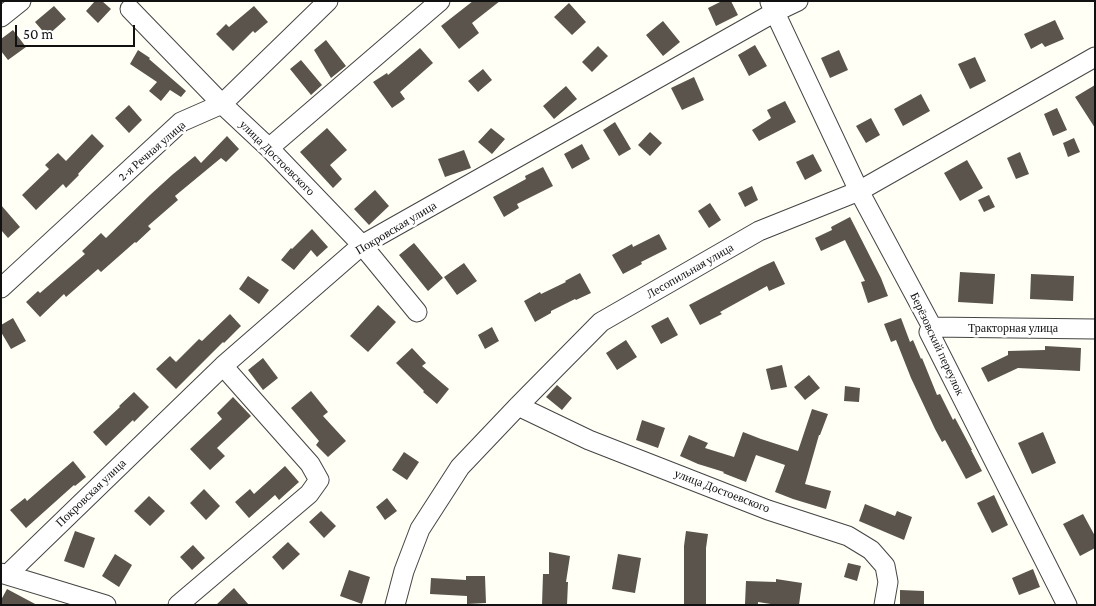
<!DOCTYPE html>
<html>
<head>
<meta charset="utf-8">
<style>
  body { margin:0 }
  #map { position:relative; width:1096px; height:606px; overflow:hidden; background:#fffff5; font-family:"Crimson Pro",serif }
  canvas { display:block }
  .frame { position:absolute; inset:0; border:2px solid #111; pointer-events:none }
  .scale { position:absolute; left:15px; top:25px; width:120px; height:22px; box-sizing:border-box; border:2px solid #111; border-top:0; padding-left:6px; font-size:15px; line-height:18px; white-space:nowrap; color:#111; -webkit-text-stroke:4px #fff; paint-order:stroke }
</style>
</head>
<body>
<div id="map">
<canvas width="1096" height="606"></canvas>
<div class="frame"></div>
<div class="scale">50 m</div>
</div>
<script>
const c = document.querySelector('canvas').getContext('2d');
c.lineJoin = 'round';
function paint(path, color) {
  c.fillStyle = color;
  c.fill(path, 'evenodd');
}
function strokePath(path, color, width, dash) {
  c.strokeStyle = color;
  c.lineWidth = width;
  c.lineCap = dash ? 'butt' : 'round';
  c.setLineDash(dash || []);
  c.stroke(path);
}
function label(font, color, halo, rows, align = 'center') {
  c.font = font + ' "Crimson Pro",serif';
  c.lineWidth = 5;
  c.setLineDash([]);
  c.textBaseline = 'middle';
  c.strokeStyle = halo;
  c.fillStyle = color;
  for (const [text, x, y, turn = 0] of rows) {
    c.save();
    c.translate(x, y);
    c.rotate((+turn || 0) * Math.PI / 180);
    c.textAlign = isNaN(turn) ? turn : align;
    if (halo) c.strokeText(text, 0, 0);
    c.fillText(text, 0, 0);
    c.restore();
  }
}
paint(new Path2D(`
  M95,1H102L111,9L98,23L86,11Z
  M473,1H500L472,23L479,33L459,49L441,26Z
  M722,1H731L738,15L716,26L708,8Z
  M569,3L586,22L572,35L554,17Z
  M54,6L66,19L47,36L35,22Z
  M254,6L268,22L255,33L253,31L233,51L216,34L226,24L229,27Z
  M1055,20L1064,39L1045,47L1042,43L1031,49L1024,34Z
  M663,21L680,42L663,56L646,35Z
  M13,30L26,47L8,60L1,51V39Z
  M326,40L346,66L331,78L314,50Z
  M755,45L767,66L749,76L738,55Z
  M598,46L608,56L592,72L582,62Z
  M420,48L433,63L400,92L405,99L392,108L373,82L387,73L388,75Z
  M138,50L150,58L149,59L186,91L181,97L170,90L161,101L149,91L157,82L130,64Z
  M839,50L848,70L830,78L821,58Z
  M975,57L986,81L970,89L958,64Z
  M301,60L322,85L311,95L290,69Z
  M483,69L492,80L478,92L468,81Z
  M694,77L704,100L682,110L671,88Z
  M1095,85V128L1075,97Z
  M566,86L577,99L554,119L543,106Z
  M921,94L930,111L903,126L894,109Z
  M785,101L796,122L759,141L752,130L771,118L767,110Z
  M129,105L142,120L129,133L115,118Z
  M1057,108L1067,130L1053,136L1044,114Z
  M871,118L880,135L866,143L856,126Z
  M615,122L631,149L619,156L603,130Z
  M327,128L347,150L330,165L342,179L333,188L300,152Z
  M491,128L505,139L492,154L478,142Z
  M650,132L662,143L650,156L638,145Z
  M92,134L104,146L78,174L79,175L66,188L63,184L36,210L22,195L49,169L45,165L58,153L66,161Z
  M227,136L239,149L226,162L221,158L175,196L178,200L148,226L151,229L136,243L135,242L101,272L98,269L66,297L64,294L40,317L26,302L38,291L40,293L85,254L82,251L101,233L106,238L150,195L172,175L195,156L201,163Z
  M1074,138L1080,152L1068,157L1063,143Z
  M582,144L590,159L572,169L564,154Z
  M464,150L471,168L445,177L438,159Z
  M1020,152L1029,174L1016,179L1007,158Z
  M813,154L822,171L805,180L796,162Z
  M967,160L983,188L960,201L944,173Z
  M543,167L553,186L517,204L519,208L504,217L493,197L526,179L525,176Z
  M752,186L758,200L745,207L738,193Z
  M375,190L389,206L369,225L354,209Z
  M989,195L995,207L984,212L978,200Z
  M710,203L721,220L709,228L698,211Z
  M1,205L20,227L8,238L1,230Z
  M850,217L881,278L888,296L868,303L861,282L865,281L845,240L821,251L815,238L832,230L831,227Z
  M312,229L328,247L317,257L311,250L294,270L281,260L291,248L292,249Z
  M659,234L667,249L641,262L642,264L623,274L612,255L632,244L633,247Z
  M414,243L443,278L428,291L399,255Z
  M774,261L785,284L769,291L767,286L720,312L722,314L700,325L689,305L761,267Z
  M464,263L477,281L457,295L444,277Z
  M960,272L995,274L993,304L958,302Z
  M580,273L591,293L576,300L575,299L551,311V313L535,322L524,301L540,292L541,294L566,282L565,281Z
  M1031,274L1074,276L1073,301L1030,299Z
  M248,276L269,290L259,304L239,289Z
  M378,305L396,322L368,352L350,336Z
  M230,314L241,326L224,343L223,342L176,389L156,369L170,356L176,362L199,339L202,341Z
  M668,317L678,335L661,344L651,326Z
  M13,318L26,341L11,349L1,332V325Z
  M901,318L910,342L913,340L921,359L922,358L937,395L940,394L953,420L955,418L972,450H971L982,471L966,479L945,440L942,442L935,429L911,378L896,340L891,342L884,324Z
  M492,327L499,341L485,349L478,335Z
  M626,340L637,357L617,370L606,353Z
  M1045,346L1081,348L1080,371L1018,368L988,382L981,368L1008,355V351L1045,350Z
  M412,348L426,363L422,366L449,389L437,404L423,392L424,391L396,363Z
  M263,358L278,378L263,390L248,370Z
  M782,365L787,387L771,390L766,369Z
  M809,375L820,388L805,400L794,387Z
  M557,385L572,398L562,410L546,397Z
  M845,386L860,388L859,402L844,401Z
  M311,391L328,412L323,416L346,441L328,457L316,445L319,441L291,408Z
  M134,392L149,407L134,422L133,420L106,446L93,432L120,407L119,406Z
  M233,397L251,416L217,448L225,456L210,470L190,449L222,419L217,413Z
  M812,409L828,414L820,435H819L805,484L831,491L826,509L793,499L775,492L785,465L756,455L746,482L723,473L724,472L698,464L680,456L689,435L708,443L705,448L734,457L743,432L761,439L798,451Z
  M642,420L665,428L658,448L636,440Z
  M1043,432L1056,463L1032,474L1018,443Z
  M404,452L419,462L407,480L392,470Z
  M73,461L86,477L75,486L74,485L26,528L10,510L25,498L27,501Z
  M285,466L299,482L279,500L275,495L249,518L235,502L250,489L254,494Z
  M204,489L220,506L206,520L190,503Z
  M994,495L1008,525L992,533L977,503Z
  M149,496L165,511L150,526L134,511Z
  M387,498L397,511L385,520L376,507Z
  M865,504L895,516L897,511L912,517L904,540L859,521Z
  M321,511L336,526L324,538L309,522Z
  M1083,514L1095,536V548L1080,556L1063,524Z
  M75,531L95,538L84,568L64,561Z
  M686,531L708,534L706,548V605H684V546Z
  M288,542L300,554L283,570L272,557Z
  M193,545L205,558L192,570L180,557Z
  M549,552L570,556L566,582H568L567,605H542L543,574H549Z
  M115,554L132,565L119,587L102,576Z
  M618,554L641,558L635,593L612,589Z
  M848,563L861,566L857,581L844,577Z
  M1033,569L1040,587L1019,595L1012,578Z
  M349,570L370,577L362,604L340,596Z
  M466,576H485L486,603L467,604V596L430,594L431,578L466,580Z
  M776,579L802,583L799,605H777L758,602V604H745L746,581L776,582Z
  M234,588L249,605H216Z
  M7,589L37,605H1V600Z
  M900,590L924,591V605H900Z`), '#5a544d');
const minor = new Path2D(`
  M770,2L859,191L932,327L929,332L1067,605
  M130,9L222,104L269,148L362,245L417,312
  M1,17L21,1
  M269,148L440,1
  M1,288L181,122L222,104L328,1
  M932,327L1095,329
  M518,406L589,440L768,510L848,536L871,550L885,566L888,582L884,605
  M1,573L106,605
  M7,575L223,366L362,245L775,12L798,1
  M178,605L309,494L319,480L310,464L223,366
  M395,605L404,571L420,529L460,467L518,406L601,322L759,231L859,191L1095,57`);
strokePath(minor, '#444', 21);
strokePath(minor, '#fff', 19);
label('12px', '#111', '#fff', [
  ["2-я Речная улица",152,151,-41],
  ["улица Достоевского",277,158,45],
  ["Покровская улица",396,228,-31],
  ["Лесопильная улица",690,271,-30],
  ["Тракторная улица",1013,328],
  ["Берёзовский переулок",937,344,65],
  ["улица Достоевского",722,491,21],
  ["Покровская улица",91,493,-44]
]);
</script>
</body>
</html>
